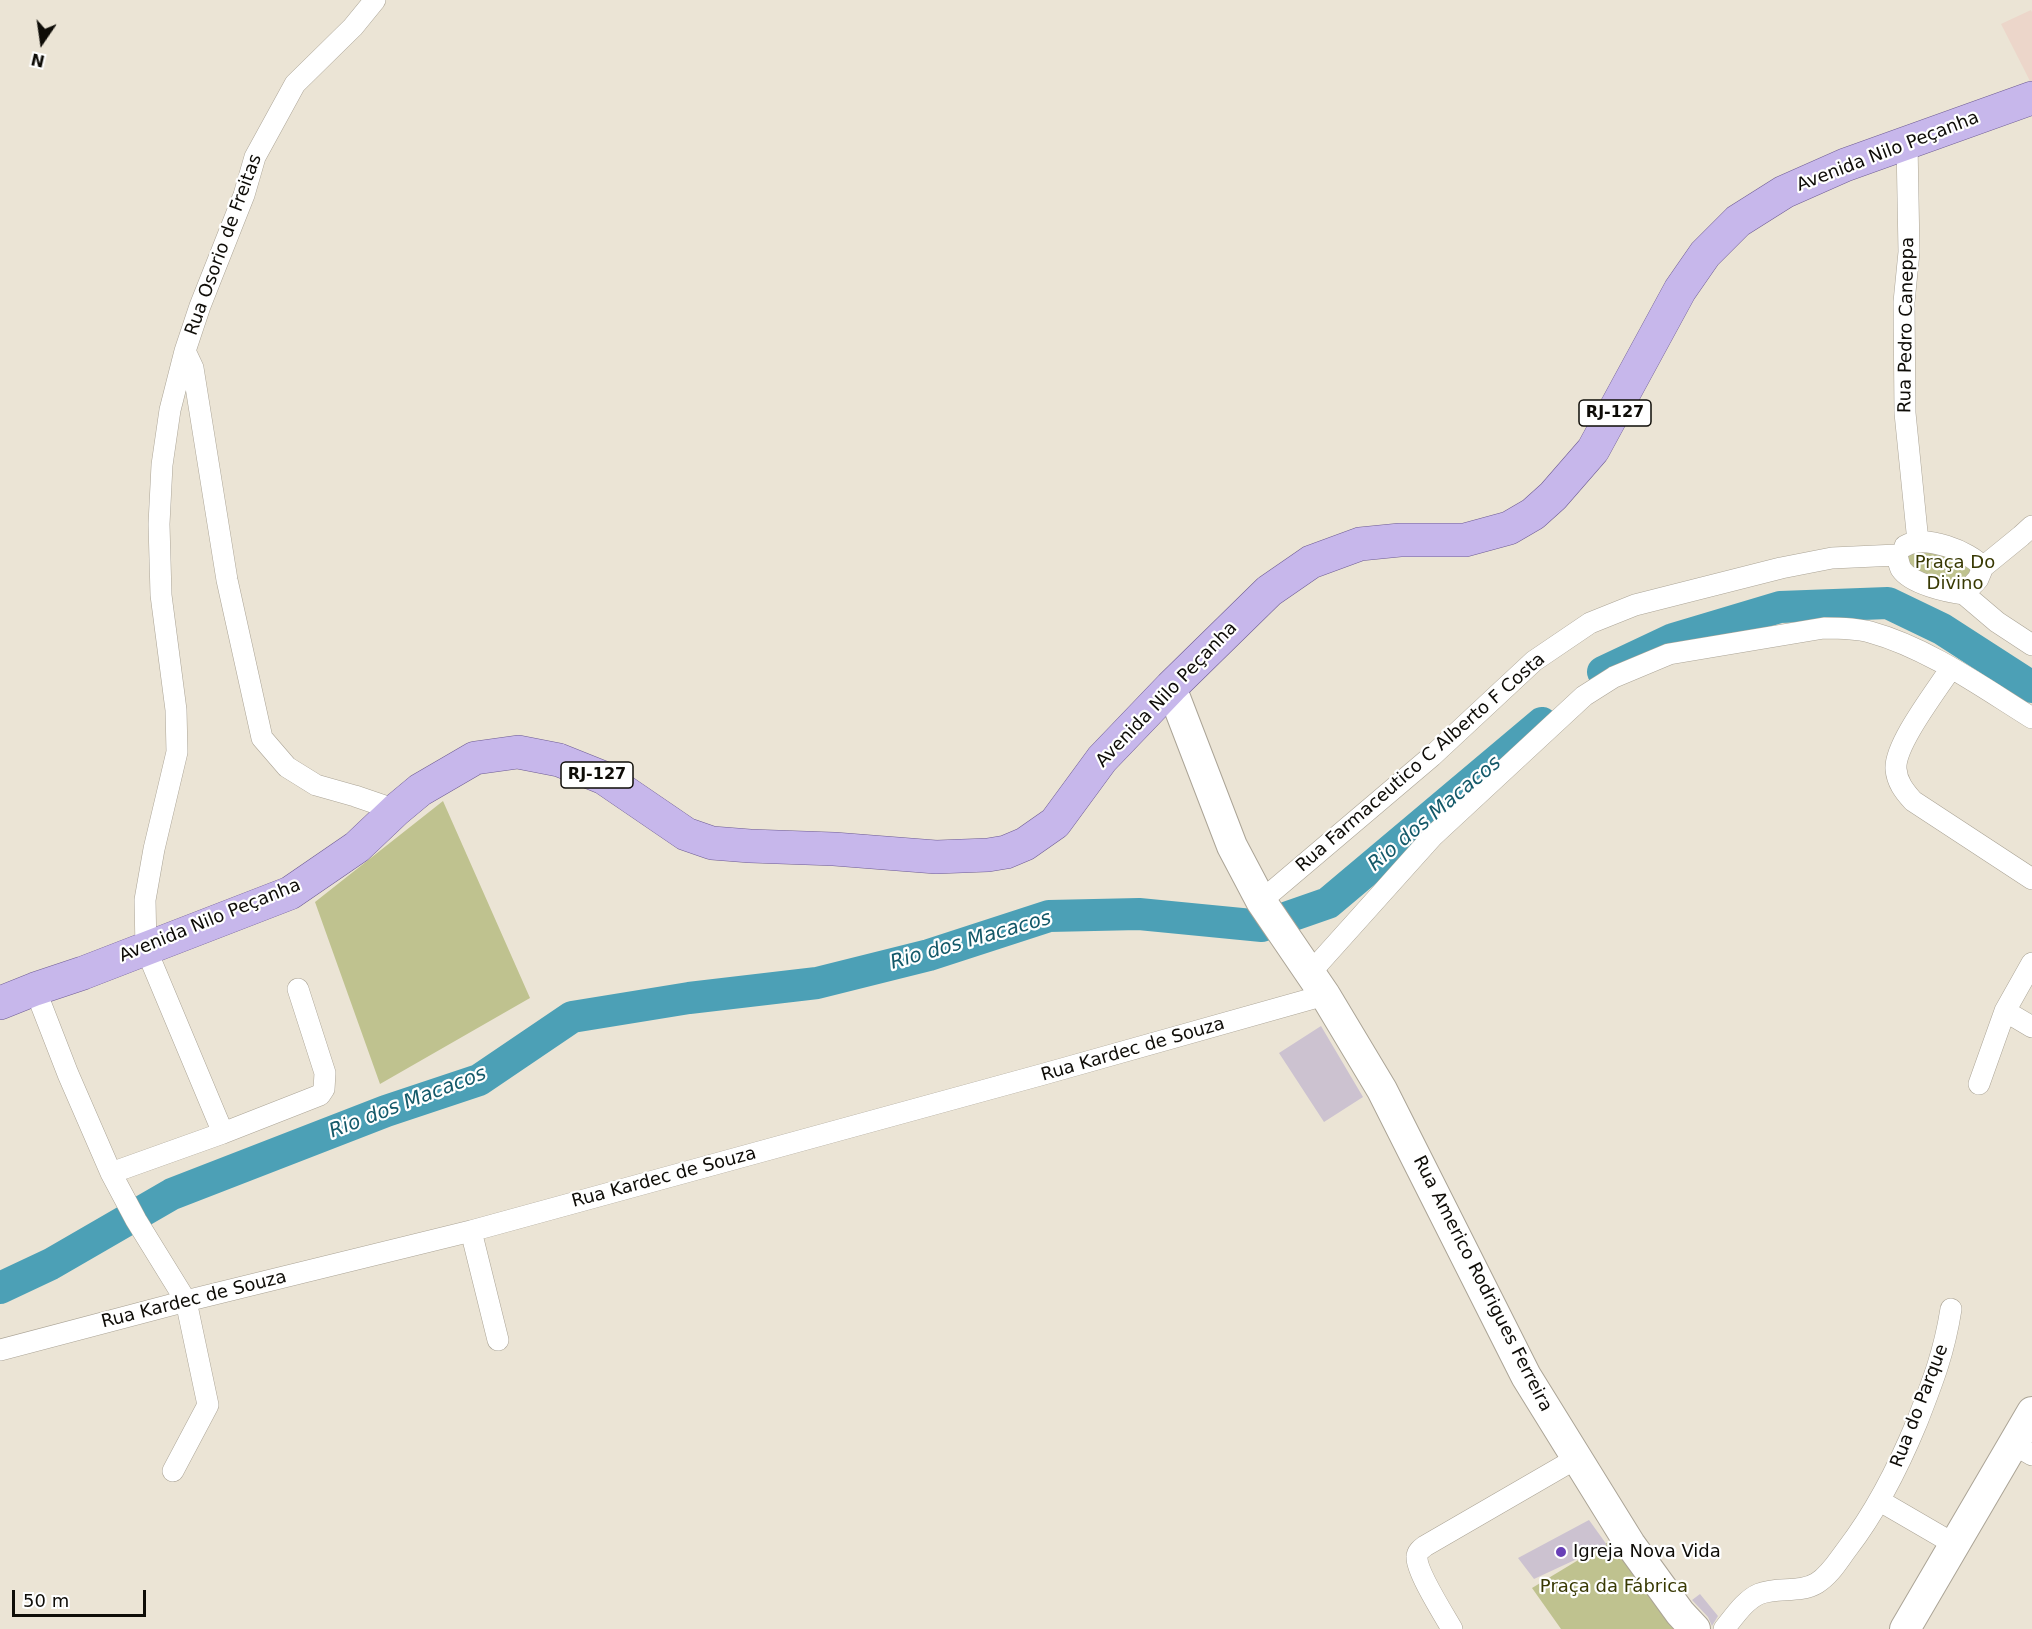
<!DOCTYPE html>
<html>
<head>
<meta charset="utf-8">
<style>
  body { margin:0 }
  #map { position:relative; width:2032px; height:1629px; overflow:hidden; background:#ebe4d5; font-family:"DejaVu Sans",sans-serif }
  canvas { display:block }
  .north { position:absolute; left:12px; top:12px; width:60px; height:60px; -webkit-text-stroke:4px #fff; paint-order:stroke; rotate:193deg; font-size:16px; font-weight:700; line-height:24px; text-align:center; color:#0e0c07 }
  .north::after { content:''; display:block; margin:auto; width:21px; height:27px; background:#0e0c07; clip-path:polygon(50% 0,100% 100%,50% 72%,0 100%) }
  .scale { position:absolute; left:12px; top:1590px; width:134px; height:27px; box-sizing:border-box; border:3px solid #0e0c07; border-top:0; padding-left:8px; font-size:18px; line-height:21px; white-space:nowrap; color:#0e0c07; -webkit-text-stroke:4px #fff; paint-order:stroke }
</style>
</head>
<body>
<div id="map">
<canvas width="2032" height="1629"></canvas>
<div class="north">N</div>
<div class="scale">50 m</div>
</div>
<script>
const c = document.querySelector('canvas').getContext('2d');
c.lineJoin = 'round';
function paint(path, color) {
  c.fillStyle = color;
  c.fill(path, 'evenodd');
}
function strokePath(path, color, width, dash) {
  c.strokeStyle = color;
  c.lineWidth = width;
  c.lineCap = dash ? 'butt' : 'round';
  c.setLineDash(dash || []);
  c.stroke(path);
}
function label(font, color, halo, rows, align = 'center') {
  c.font = font + ' "DejaVu Sans",sans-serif';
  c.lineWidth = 4.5;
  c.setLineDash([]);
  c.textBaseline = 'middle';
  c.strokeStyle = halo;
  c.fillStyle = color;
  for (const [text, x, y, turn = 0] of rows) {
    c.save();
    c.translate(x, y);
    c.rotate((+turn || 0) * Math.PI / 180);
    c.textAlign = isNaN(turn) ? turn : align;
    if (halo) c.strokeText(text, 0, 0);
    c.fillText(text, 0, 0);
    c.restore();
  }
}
paint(new Path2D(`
  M2031,10L2032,12V85L2001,24Z`), '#ecd6ca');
paint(new Path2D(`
  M1905,546L1979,563L1964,594L1907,566Z
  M443,801L530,998L380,1084L315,902Z
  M1623,1533L1698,1629H1561L1532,1588Z`), '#bfc28f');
strokePath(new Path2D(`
  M1603,672L1673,639L1780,607L1888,603L1942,629L2032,687
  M0,1288L51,1264L172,1194L386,1111L479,1080L572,1017L689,998L817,983L929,955L1049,916L1139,914L1262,926L1328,903L1542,723`), '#4ca0b6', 32);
paint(new Path2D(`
  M1321,1026L1363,1097L1324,1122L1279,1053Z
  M1589,1520L1607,1545L1534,1579L1518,1558Z
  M1700,1594L1718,1616L1712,1626L1708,1617L1692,1600Z`), '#ccc2d0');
const street = new Path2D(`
  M1907,143L1909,252L1904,302L1905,413L1918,542
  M185,351L193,368L227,580L262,738L287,767L316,785L355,796L396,810
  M1905,546C1925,534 1969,551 1983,567L1978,579L1964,594
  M1897,555C1898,559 1899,565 1901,569C1911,584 1947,592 1964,594
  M1983,567L2021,536L2032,526
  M1964,594L1997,622L2032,645
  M1951,668C1937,690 1894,745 1896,769C1897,782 1904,791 1913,801L2032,879
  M1261,901L1432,756L1534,661L1590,623L1635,605L1781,568L1832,558L1897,555
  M1310,973L1433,836L1584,696L1614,677L1669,654L1824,628C1839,628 1855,628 1870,632C1928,648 1982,687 2032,718
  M35,989L68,1074L111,1173L136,1220L186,1301L208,1405L173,1471
  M2005,1011L2032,1027
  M1979,1084L2005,1011L2032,963
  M223,1133L146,949L145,900L154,849L177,752L176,710L161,595L159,524L162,465L170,410L185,351L200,306L244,195L255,157L295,84L353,27L375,0
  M111,1173L223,1133L320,1095L324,1089L325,1073L298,989
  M471,1231L498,1340
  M0,1350L186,1301L471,1231L1044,1074L1325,995
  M2013,1444L2032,1455
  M1880,1501L1954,1544
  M1452,1629C1444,1615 1416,1571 1417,1557C1417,1552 1421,1549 1425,1546L1577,1458
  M1724,1629C1734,1617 1745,1600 1759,1594C1778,1586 1799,1594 1817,1583C1830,1575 1838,1561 1847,1549C1877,1510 1898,1468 1917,1422C1933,1381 1944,1353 1951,1309`);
const secondary = new Path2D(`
  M1171,687L1232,846L1261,901L1325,995L1382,1090L1526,1376L1630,1544L1680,1613L1695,1629
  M1905,1629L2032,1412`);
const primary = new Path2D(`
  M0,1003L35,989L83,973L290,893L357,847L396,810L420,790L475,758L518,752L559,760L604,778L686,834L712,843L750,846L834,849L936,857L988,855L1006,852L1025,844L1055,823L1102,759L1171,687L1269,591L1311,562L1360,544L1400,540H1465L1509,528L1533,514L1553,496L1593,450L1680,290L1705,254L1738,221L1784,192L1845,165L2032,98`);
strokePath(street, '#aba496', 22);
strokePath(secondary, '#aba496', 32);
strokePath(primary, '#6e5c93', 34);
strokePath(street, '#fff', 21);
strokePath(secondary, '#fff', 30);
strokePath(primary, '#c7b7eb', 33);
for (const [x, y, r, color] of [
  [1561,1552,6,"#683fb7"]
]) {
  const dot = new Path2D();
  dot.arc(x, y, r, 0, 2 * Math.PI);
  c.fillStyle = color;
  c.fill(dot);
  strokePath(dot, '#fff', 2);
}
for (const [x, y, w] of [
  [1615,413,72],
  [597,775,72]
]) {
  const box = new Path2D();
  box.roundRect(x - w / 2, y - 13, w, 26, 4.5);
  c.fillStyle = '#fff';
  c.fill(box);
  strokePath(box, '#0e0c07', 1.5);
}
label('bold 16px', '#0e0c07', null, [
  ["RJ-127",1615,413],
  ["RJ-127",597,775]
]);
label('18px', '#0e0c07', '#fff', [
  ["Avenida Nilo Peçanha",1888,152,-21],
  ["Rua Osorio de Freitas",224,245,-70],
  ["Rua Pedro Caneppa",1907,325,-89],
  ["Avenida Nilo Peçanha",1167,695,-46],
  ["Rua Farmaceutico C Alberto F Costa",1421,763,-41],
  ["Avenida Nilo Peçanha",210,921,-22],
  ["Rua Kardec de Souza",1133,1050,-16],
  ["Rua Kardec de Souza",664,1178,-15],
  ["Rua Americo Rodrigues Ferreira",1482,1284,63],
  ["Rua Kardec de Souza",194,1300,-14],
  ["Rua do Parque",1920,1406,-69]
]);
label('18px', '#383903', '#fff', [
  ["Praça Do",1955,563],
  ["Divino",1955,584],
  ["Praça da Fábrica",1614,1587]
]);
label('18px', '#0e0c07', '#fff', [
  ["Igreja Nova Vida",1573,1552]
], 'left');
label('italic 20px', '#145969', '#fff', [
  ["Rio dos Macacos",1435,814,-40],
  ["Rio dos Macacos",971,941,-16],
  ["Rio dos Macacos",408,1103,-21]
]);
</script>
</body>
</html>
